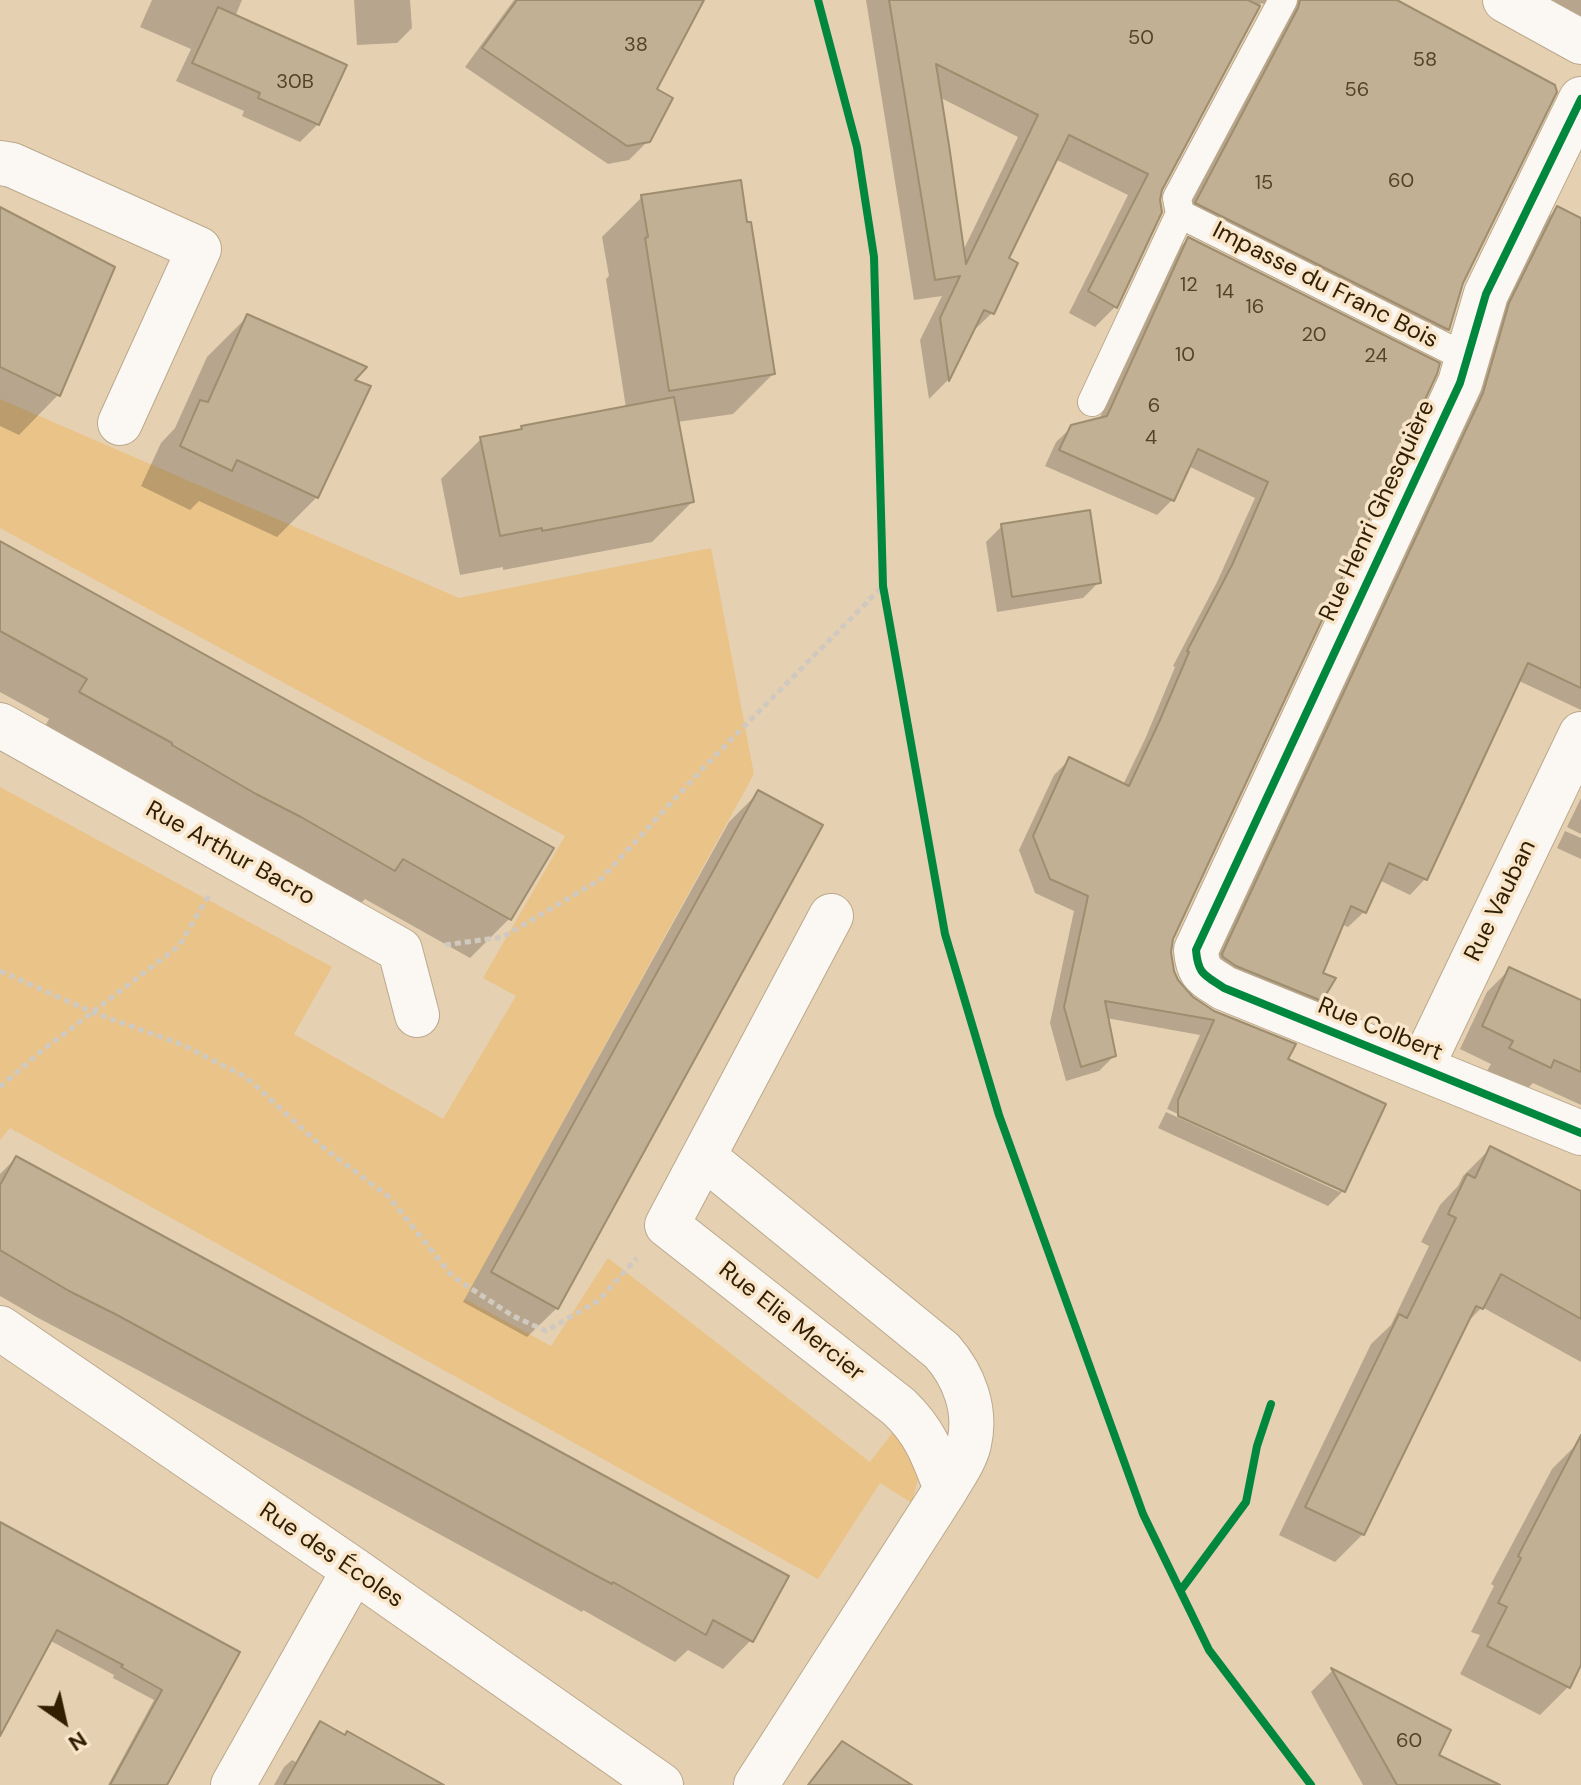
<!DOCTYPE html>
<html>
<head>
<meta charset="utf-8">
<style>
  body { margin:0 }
  #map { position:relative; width:1581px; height:1785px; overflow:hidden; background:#e5d0b1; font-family:"DM Sans",sans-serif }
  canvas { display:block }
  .north { position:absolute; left:24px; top:1681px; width:80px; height:80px; -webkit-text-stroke:6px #f9e5c9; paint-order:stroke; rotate:146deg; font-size:22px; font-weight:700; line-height:32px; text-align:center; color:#311f00 }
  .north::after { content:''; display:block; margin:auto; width:28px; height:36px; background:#311f00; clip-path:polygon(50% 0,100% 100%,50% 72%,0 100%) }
</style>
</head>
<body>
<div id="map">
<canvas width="1581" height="1785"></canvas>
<div class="north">N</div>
</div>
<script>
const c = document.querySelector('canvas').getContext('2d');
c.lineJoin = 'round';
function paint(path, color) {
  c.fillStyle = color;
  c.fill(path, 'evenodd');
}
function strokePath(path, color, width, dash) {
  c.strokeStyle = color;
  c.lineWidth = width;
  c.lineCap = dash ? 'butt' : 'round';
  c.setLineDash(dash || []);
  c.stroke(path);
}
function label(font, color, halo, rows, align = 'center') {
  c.font = font + ' "DM Sans",sans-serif';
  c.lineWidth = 7;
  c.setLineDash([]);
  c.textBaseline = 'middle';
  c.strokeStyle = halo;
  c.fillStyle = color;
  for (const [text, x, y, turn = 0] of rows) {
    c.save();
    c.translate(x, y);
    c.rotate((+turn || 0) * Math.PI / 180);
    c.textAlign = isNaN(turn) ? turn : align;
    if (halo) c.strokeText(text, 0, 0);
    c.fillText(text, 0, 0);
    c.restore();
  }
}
paint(new Path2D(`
  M0,399L459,598L711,548L754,774L465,1299L551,1346L608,1258L870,1462L893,1432L908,1448L919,1474L912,1503L880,1483L818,1579L10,1128L0,1140V787L332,967L294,1034L443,1119L516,996L483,978L565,836L0,528Z`), '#eac388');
paint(new Path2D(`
  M152,0H242L235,17L318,124L300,142L242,116L244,111L176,81L191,49L140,27Z
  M354,0H410L412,28L397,43L357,45Z
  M514,0H702L654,90L648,141L629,160L608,164L465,67Z
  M866,0H1392L1462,283L1448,329L1427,350L1176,224L1271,6L1261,3L1160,189L1116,306L1095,327L1069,313L1128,195L1055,159L1006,259L992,313L970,334L948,380L929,399L920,340L942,296L914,300ZM939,97L1018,137L962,253Z
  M1547,0H1581V18Z
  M642,197L773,374L733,414L677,422L692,502L652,542L503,570V567L460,575L441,479L481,439L518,432L522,428L626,408L606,279L609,276L602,237Z
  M1557,208L1581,221V710L1517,680L1425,879L1410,895L1379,880L1364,912L1348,927L1341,924L1320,974L1321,1000L1305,1015L1208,973L1494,321L1542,224Z
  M0,209L58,395L19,435L0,426Z
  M1188,239L1437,364L1171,939L1169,952L1176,981L1192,999L1285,1060L1343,1191L1328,1206L1158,1128L1166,1112L1340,1192V1188L1167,1109L1200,1035L1106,1018L1114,1056L1099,1071L1066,1081L1050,1023L1074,911L1035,893L1019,850L1054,775L1069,760L1123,785L1146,737L1175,667L1173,666L1217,582L1255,498L1188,466L1172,500L1157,515L1045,466L1056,442L1072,427L1099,420L1173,254Z
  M247,317L352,381L317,497L277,537L199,501L190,510L141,486L161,443L175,428L207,357Z
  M1002,526L1099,582L1083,598L997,612L986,542Z
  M0,543L509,919L470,958L365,899L355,909L42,732L49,719L0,692Z
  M759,792L557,1308L527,1337L463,1302L729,822Z
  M1581,798V834L1567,827Z
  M1565,831L1581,838V859L1557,848Z
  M1510,969L1581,1002V1105L1533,1083L1526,1090L1487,1071L1491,1064L1460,1049L1487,992Z
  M1491,1148L1581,1193V1362L1482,1307L1464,1326L1363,1534L1335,1562L1279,1535L1371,1344L1391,1325L1429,1246L1421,1242L1440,1205L1458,1186L1463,1176Z
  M16,1158L751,1640L723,1669L688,1650L675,1662L583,1610L582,1612L564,1602L134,1368L40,1319L0,1296V1174Z
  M1580,1441L1581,1442V1662L1568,1687L1540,1715L1460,1674L1480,1635L1471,1632L1494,1586L1491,1584L1552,1469Z
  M0,1525L238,1652L165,1785H108L154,1700L113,1678L114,1675L23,1626L0,1591Z
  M1332,1671L1448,1731L1437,1756L1494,1785H1363L1311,1692Z
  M320,1724L439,1785H274L284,1767L292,1760L296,1762L313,1731Z
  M842,1744L901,1785H807L827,1759Z`), '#0003');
const building = new Path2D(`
  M517,0H704L657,89L673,98L650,142L627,146L482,48Z
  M889,0H1248L1260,6L1162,190L1160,200L1162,212L1117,308L1088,291L1148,174L1069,135L1009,258L1018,263L994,314L984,310L949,381L940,318L960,276L935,280ZM936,64L1038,115L966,264L949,145Z
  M1300,0H1397L1555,85L1557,92L1463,283L1449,330L1195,203L1298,8Z
  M218,7L347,65L319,125L258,98L260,93L192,63Z
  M741,180L747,222H751L775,374L669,391L645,238L648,237L641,195Z
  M1557,206L1581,218V688L1528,663L1427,880L1389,863L1366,913L1351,906L1323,973L1336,978L1322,1001L1236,966L1223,957L1222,954L1483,393L1509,303Z
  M0,207L115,267L60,396L0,367Z
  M1188,237L1440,363L1437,374L1173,939L1171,952L1174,971L1178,980L1193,997L1214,1011L1296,1044L1288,1059L1386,1104L1345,1192L1178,1116V1100L1214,1020L1105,1001L1116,1056L1081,1067L1064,1007L1088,896L1050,879L1033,836L1069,757L1129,786L1160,720L1189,652L1187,651L1232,565L1268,482L1198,449L1174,501L1059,450L1071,425L1107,416Z
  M247,314L367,367L355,380L371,386L318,498L237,460L232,471L180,446L200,400L208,402Z
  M674,397L694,502L542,531V528L500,536L480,437L522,429L521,426Z
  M1090,510L1101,583L1012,597L1001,524Z
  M0,541L554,848L511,920L403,859L395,871L301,817L256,794L172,745V743L79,692L87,679L0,631Z
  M758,790L823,825L558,1309L491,1272Z
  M1509,967L1581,1000V1072L1554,1060L1551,1068L1509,1048L1513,1041L1482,1026Z
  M1490,1146L1581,1191V1319L1501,1274L1483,1309L1476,1306L1364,1535L1305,1507L1399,1314L1407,1318L1456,1218L1448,1214L1467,1174L1475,1178Z
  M16,1156L789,1576L753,1642L713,1620L706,1635L613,1582L612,1584L593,1574L117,1315L69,1291L0,1250V1185Z
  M1581,1435V1665L1570,1688L1487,1646L1507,1607L1498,1603L1521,1558L1518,1556Z
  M0,1522L240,1652L167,1785H110L162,1690L121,1667L123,1665L57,1630L0,1736Z
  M1331,1668L1451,1730L1439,1755L1500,1785H1397Z
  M320,1721L345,1735L347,1731L444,1785H284Z
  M842,1741L912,1785H808Z`);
paint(building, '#c2b094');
strokePath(building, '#9f8d6f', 2);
const service = new Path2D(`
  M1180,214L1177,198L1283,0
  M1092,402L1180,214L1469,359`);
const minor = new Path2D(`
  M1581,99L1486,294L1460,383L1196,950C1198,975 1205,975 1224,988L1581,1133
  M0,163L12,165L199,249L120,423
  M0,725L400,950L417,1015
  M831,916L667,1225L899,1407C926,1433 933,1455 946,1489
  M1421,1068L1581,734
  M704,1157L942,1351C964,1376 977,1410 969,1444C965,1460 954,1475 946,1489L756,1785
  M0,1328L354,1570L661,1785
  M233,1785L354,1570`);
const secondary = new Path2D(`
  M1505,0L1581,42`);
strokePath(service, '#bba98d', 30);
strokePath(minor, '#bba98d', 46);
strokePath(secondary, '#bba98d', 46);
strokePath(new Path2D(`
  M445,945L503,937L601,879L704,767L883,586
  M0,971L92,1012L183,1045L246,1077L320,1145L389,1197L452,1276L513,1316L546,1331L598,1301L637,1258
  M0,1087L39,1053L179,946L209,895`), '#d0c9bf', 5, [6, 4]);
strokePath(service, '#fbf8f3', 28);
strokePath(minor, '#fbf8f3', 44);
strokePath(secondary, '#fbf8f3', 44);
strokePath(new Path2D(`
  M818,0L857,147L874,257L883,586L945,934L999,1115L1143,1514L1209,1650L1311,1785
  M1581,99L1486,294L1460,383L1196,950C1198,975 1205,975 1224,988L1581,1133
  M1181,1590L1246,1502L1257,1446L1271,1404`), '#00873e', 8);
label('20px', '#554325', null, [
  ["50",1141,39],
  ["38",636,46],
  ["58",1425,61],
  ["30B",295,83],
  ["56",1357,91],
  ["60",1401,182],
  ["15",1264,184],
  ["12",1189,286],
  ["14",1225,293],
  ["16",1255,308],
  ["20",1314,336],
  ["10",1185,356],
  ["24",1376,357],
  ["6",1154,407],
  ["4",1151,439],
  ["60",1409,1742]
]);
label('24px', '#311f00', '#f9e5c9', [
  ["Impasse du Franc Bois",1325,286,27],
  ["Rue Henri Ghesquière",1378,511,-65],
  ["Rue Arthur Bacro",230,854,29],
  ["Rue Vauban",1501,901,-64],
  ["Rue Colbert",1380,1030,22],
  ["Rue Elie Mercier",791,1322,38],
  ["Rue des Écoles",331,1556,34]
]);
</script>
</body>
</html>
